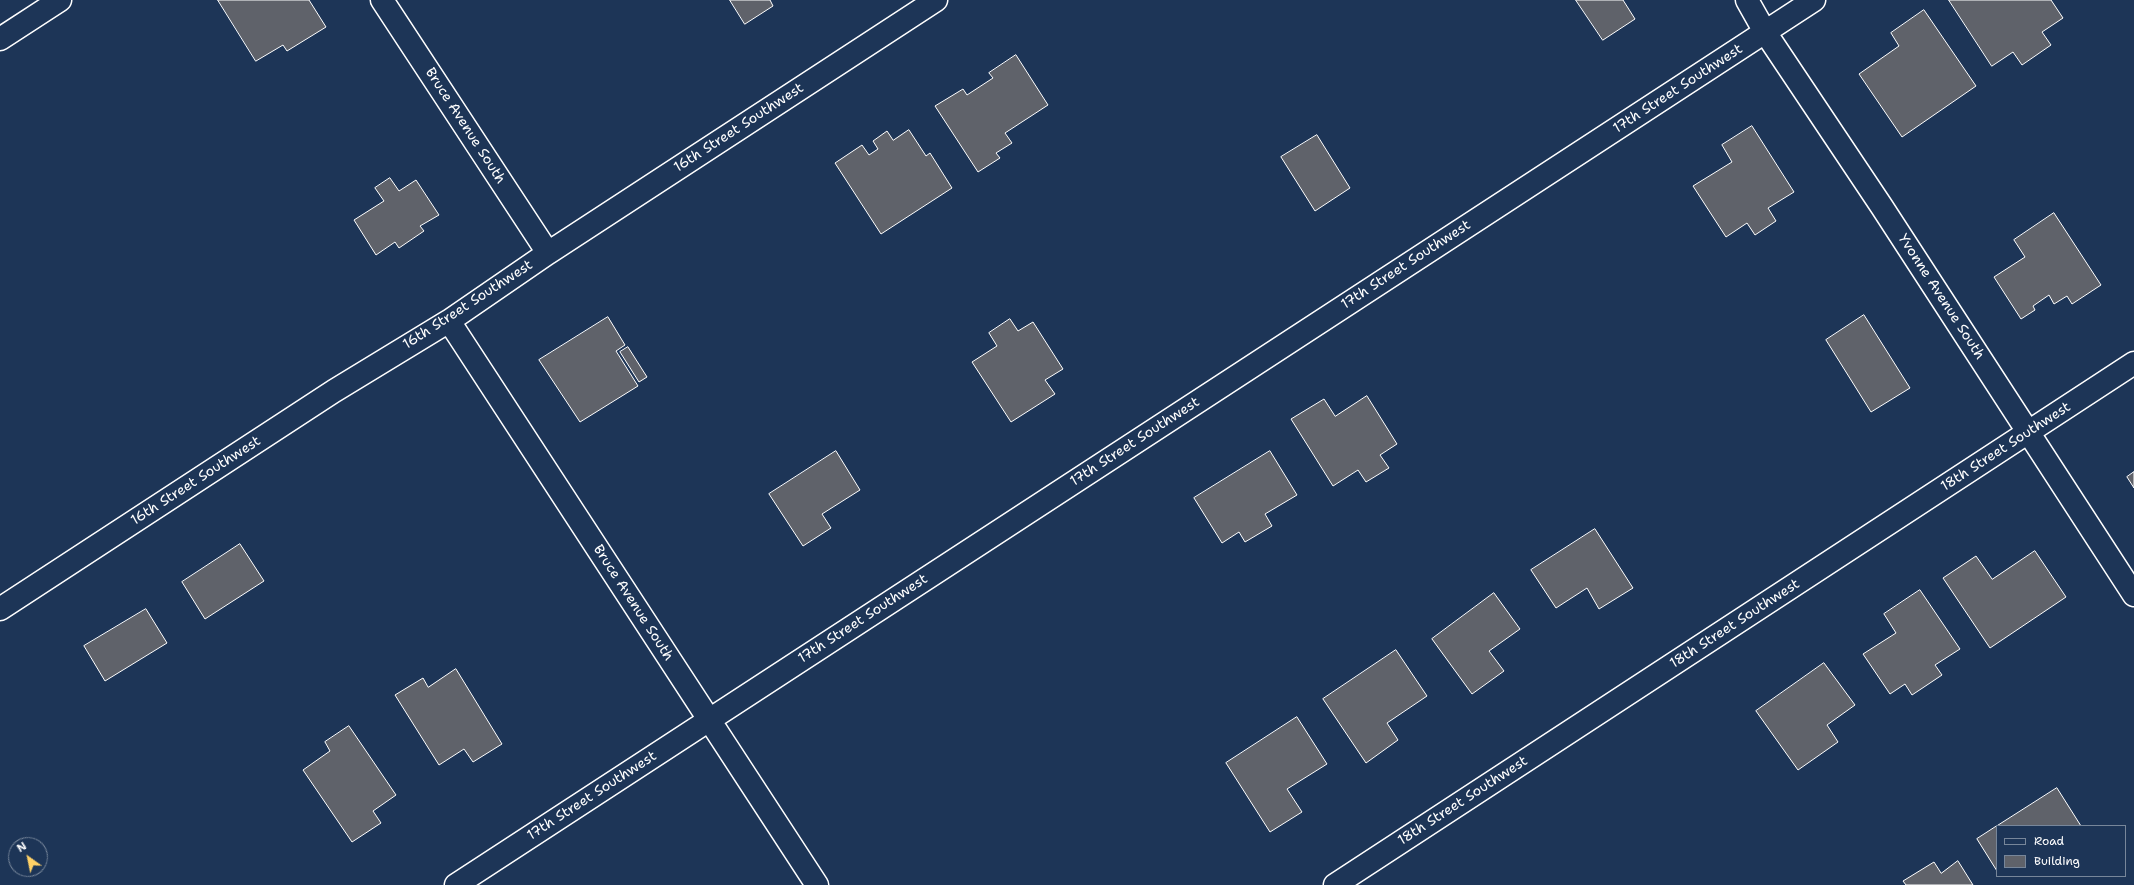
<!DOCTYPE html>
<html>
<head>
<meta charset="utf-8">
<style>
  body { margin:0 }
  #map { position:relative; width:2134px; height:885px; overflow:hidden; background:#1d3557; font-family:"Shantell Sans",sans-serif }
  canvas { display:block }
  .legend { position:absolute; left:1996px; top:825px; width:130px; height:52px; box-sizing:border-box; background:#1d3557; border:1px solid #77869a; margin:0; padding:5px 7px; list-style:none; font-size:12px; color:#fff }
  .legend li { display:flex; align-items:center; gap:8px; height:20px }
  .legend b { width:20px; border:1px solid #77869a }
  .north { position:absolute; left:8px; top:837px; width:40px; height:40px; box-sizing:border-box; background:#1d3557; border:1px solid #77869a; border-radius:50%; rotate:327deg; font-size:11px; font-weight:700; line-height:16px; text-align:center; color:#fff }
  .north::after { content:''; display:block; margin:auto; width:14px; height:18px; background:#ffd166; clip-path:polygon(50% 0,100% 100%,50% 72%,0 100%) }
</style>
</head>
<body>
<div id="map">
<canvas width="2134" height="885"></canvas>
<ul class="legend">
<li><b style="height:5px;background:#1d3557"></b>Road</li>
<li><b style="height:11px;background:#5f626a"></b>Building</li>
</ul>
<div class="north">N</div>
</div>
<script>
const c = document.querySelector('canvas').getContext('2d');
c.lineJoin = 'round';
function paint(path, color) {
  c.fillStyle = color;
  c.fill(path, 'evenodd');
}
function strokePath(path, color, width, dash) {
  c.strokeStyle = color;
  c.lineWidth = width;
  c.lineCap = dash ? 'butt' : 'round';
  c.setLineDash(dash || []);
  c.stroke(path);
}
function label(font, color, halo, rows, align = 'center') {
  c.font = font + ' "Shantell Sans",sans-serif';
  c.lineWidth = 3;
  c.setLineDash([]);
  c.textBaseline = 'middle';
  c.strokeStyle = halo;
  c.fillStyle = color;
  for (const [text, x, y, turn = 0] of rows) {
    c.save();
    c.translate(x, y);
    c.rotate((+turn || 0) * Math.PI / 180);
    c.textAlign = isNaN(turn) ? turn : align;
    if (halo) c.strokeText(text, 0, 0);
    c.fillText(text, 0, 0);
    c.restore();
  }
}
const building = new Path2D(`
  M218,0H309L326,27L287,51L283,45L256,61Z
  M730,0H770L773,6L745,24Z
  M1576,0H1623L1635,19L1603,40Z
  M1949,0H2051L2063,18L2042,32L2051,45L2022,65L2013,52L1992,66Z
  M1924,10L1976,86L1902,137L1859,74L1899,46L1891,33Z
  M1016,55L1048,105L1005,133L1012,143L996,153L1000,158L978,172L935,106L963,89L967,95L993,78L989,73Z
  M1752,126L1794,192L1768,208L1776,221L1755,235L1747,223L1726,237L1693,186L1732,162L1722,145Z
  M909,130L926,156L930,153L952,188L881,234L835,163L862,145L869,155L878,149L873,141L887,131L893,140Z
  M1317,135L1350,188L1315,211L1281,157Z
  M390,178L399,191L416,180L439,215L420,226L424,231L399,248L395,242L376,255L354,220L384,201L375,188Z
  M2054,213L2101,285L2072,304L2067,296L2054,304L2049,295L2033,306L2035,310L2021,319L1994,277L2025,257L2014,240Z
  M1864,315L1910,388L1871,412L1826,340Z
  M608,317L625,345L616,351L638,386L580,422L539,360Z
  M1010,319L1018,331L1033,322L1063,369L1045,380L1055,394L1011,422L972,362L997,346L989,333Z
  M628,347L647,377L639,382L620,352Z
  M1367,396L1397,444L1380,455L1389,468L1366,482L1358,470L1333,486L1291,419L1324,399L1335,416Z
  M836,451L860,490L822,514L831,528L803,546L769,494Z
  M1270,451L1297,495L1265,514L1272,526L1245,542L1239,532L1222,543L1194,498Z
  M2134,472V488L2127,477Z
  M1595,529L1633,588L1599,609L1587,588L1556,608L1531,570Z
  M240,544L264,581L205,619L182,582Z
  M2035,551L2066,597L1990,648L1943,578L1976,556L1992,579Z
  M1920,590L1960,649L1935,665L1942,675L1912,695L1905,684L1890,694L1863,654L1896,633L1884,614Z
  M1494,593L1520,629L1489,651L1504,671L1472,694L1432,639Z
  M146,609L167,643L105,681L84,646Z
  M1396,650L1427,696L1387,723L1398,740L1366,763L1323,699Z
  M1824,663L1855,705L1827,725L1838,742L1798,770L1756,711Z
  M456,669L502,744L473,762L464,749L439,765L395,695L423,678L428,687Z
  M1297,717L1327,764L1287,789L1302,812L1270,832L1226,763Z
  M349,726L396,795L373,811L381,823L352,842L303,770L330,751L325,742Z
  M2057,788L2081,826H1997Z
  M1997,826V871L1977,839Z
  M1958,861L1973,885H1906L1903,881L1934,862L1941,873Z`);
paint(building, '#5f626a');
strokePath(building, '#fff', 1);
const street = new Path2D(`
  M382,0L548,253
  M1747,0L1765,32L1882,207L2134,595
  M0,39L60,0
  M449,321L817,885
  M0,609L334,391L449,321L548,253L936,0
  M456,885L1814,0
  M1335,885L2134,363`);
strokePath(street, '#fff', 25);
strokePath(street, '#1d3557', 22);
label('14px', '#fff', '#1d3557', [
  ["17th Street Southwest",1678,89,-33],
  ["Bruce Avenue South",465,126,57],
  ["16th Street Southwest",739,128,-33],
  ["17th Street Southwest",1406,265,-33],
  ["Yvonne Avenue South",1941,297,57],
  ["16th Street Southwest",468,305,-33],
  ["17th Street Southwest",1135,442,-33],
  ["18th Street Southwest",2006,447,-33],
  ["16th Street Southwest",196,481,-33],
  ["Bruce Avenue South",633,603,57],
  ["17th Street Southwest",863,619,-33],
  ["18th Street Southwest",1735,624,-33],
  ["17th Street Southwest",592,796,-33],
  ["18th Street Southwest",1463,801,-33]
]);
</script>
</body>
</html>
